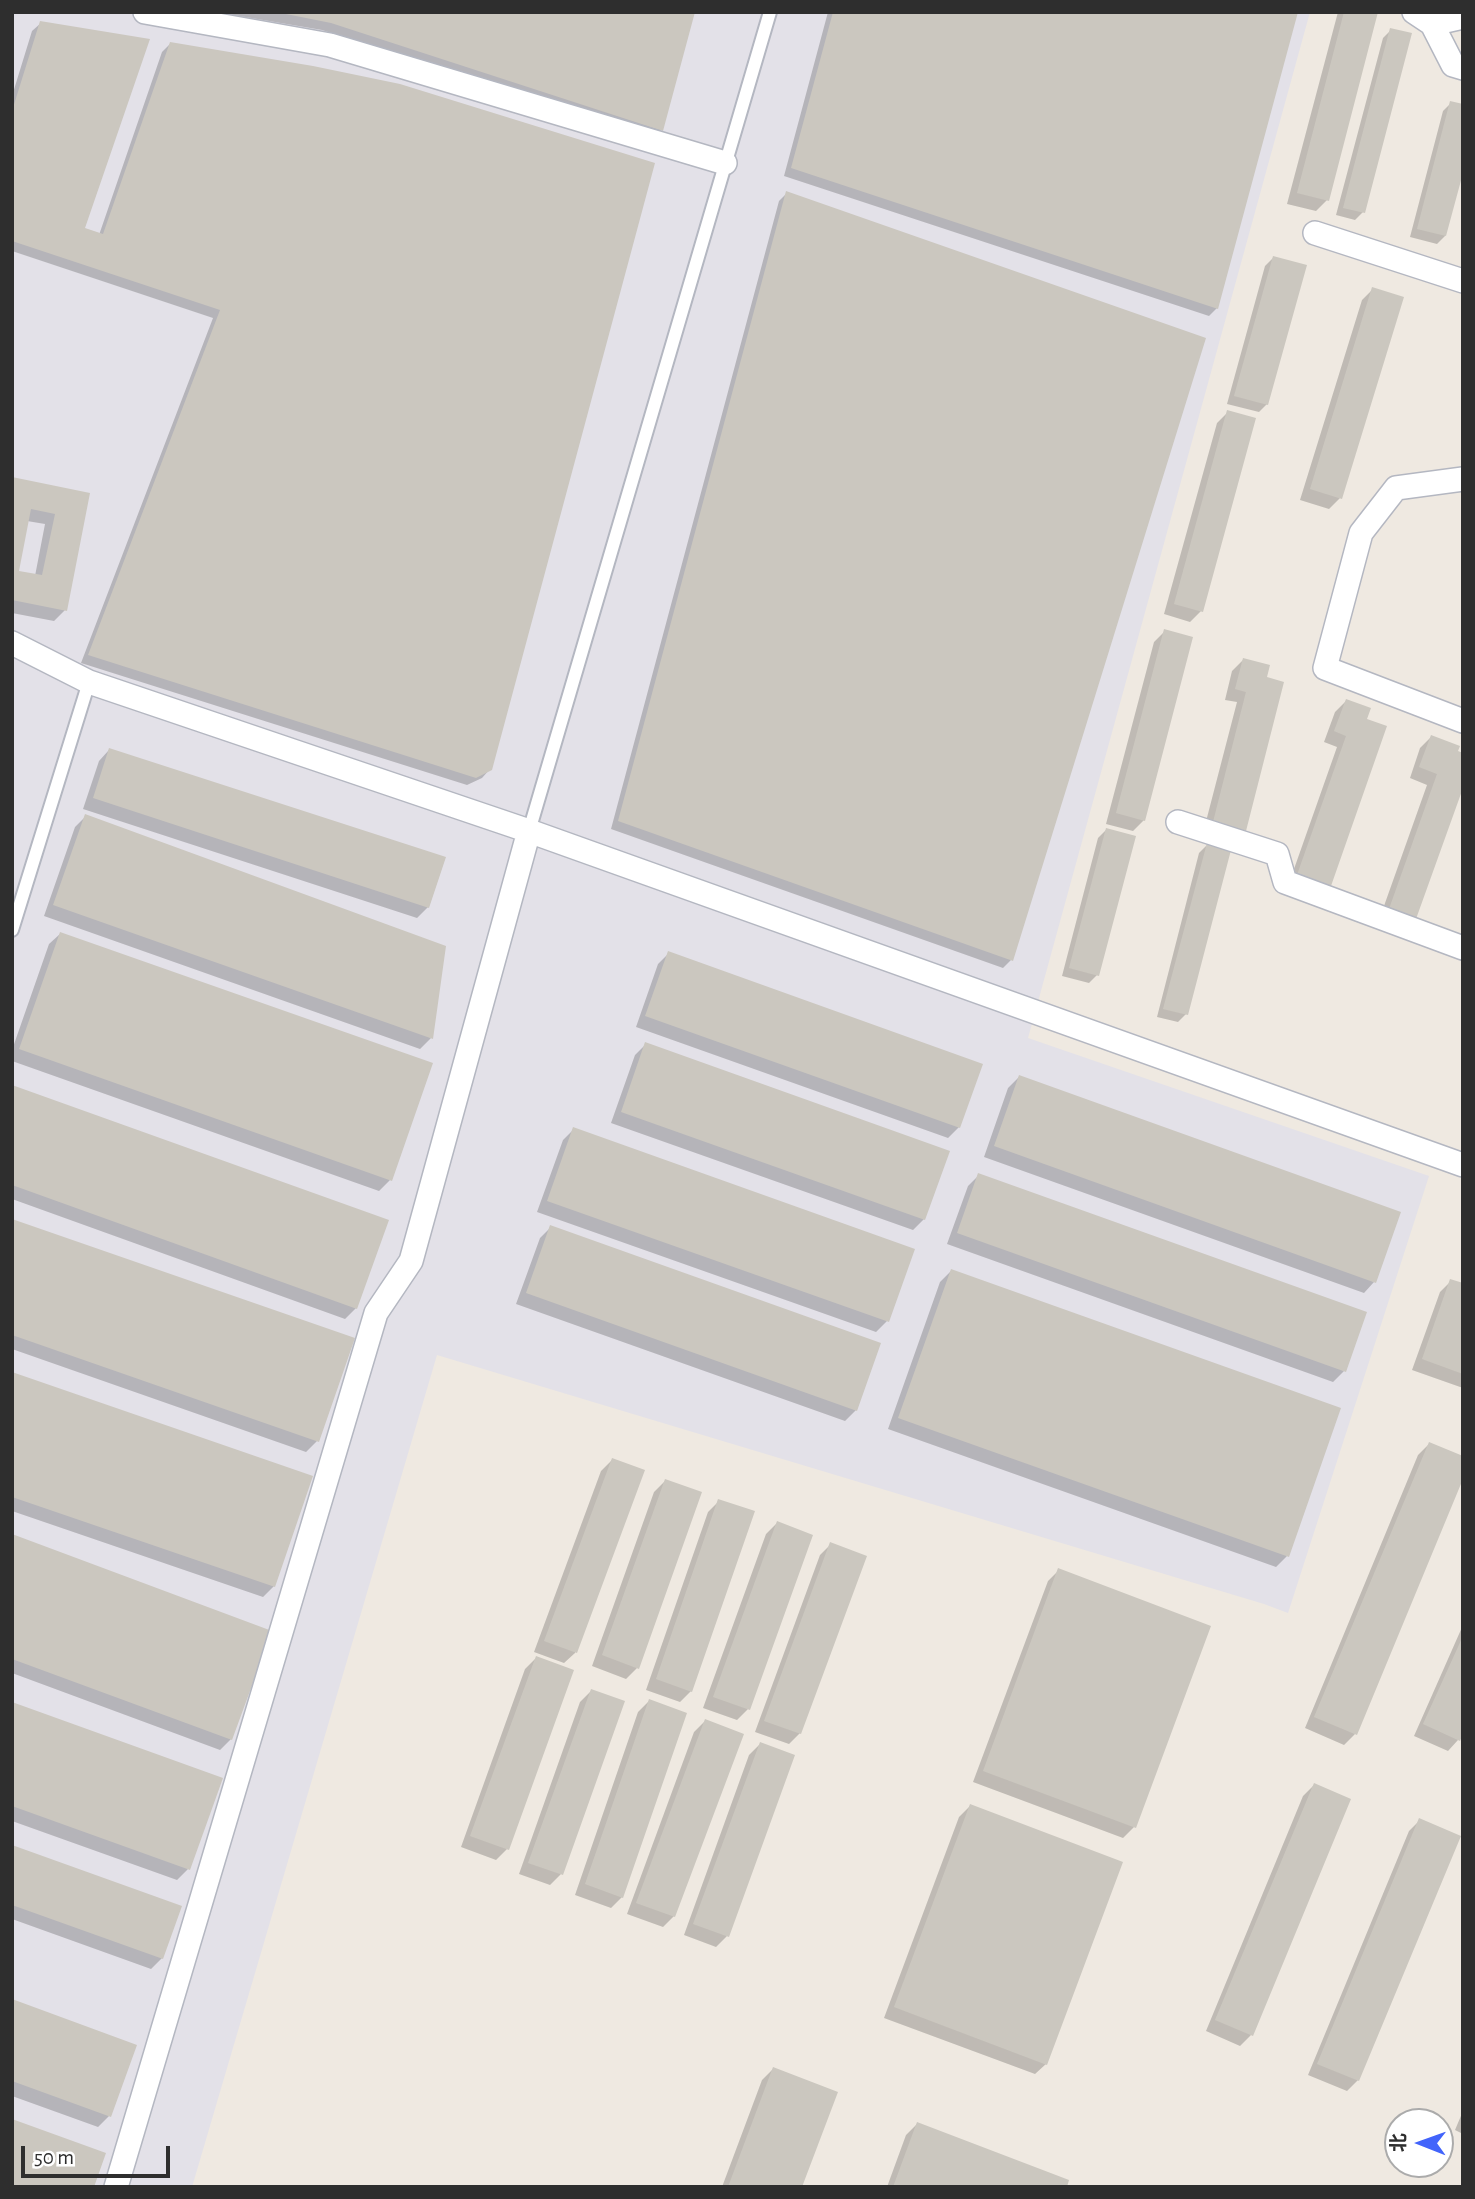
<!DOCTYPE html>
<html>
<head>
<meta charset="utf-8">
<style>
  body { margin:0 }
  #map { position:relative; width:1475px; height:2199px; overflow:hidden; background:#efe9e1; font-family:"Alegreya Sans","Noto Sans SC",sans-serif }
  canvas { display:block }
  .frame { position:absolute; inset:0; border:14px solid #2e2e2e; pointer-events:none }
  .north { position:absolute; left:1384px; top:2108px; width:70px; height:70px; box-sizing:border-box; background:#fff; border:2px solid #ababab; border-radius:50%; rotate:271deg; font-size:19px; font-weight:700; line-height:28px; text-align:center; color:#2e2e2e }
  .north::after { content:''; display:block; margin:auto; width:24px; height:32px; background:#4264fb; clip-path:polygon(50% 0,100% 100%,50% 72%,0 100%) }
  .scale { position:absolute; left:21px; top:2146px; width:149px; height:32px; box-sizing:border-box; border:4px solid #2e2e2e; border-top:0; padding-left:9px; font-size:21px; line-height:24px; white-space:nowrap; color:#2e2e2e; -webkit-text-stroke:5px #fff; paint-order:stroke }
</style>
</head>
<body>
<div id="map">
<canvas width="1475" height="2199"></canvas>
<div class="frame"></div>
<div class="north">北</div>
<div class="scale">50 m</div>
</div>
<script>
const c = document.querySelector('canvas').getContext('2d');
c.lineJoin = 'round';
function paint(path, color) {
  c.fillStyle = color;
  c.fill(path, 'evenodd');
}
function strokePath(path, color, width, dash) {
  c.strokeStyle = color;
  c.lineWidth = width;
  c.lineCap = dash ? 'butt' : 'round';
  c.setLineDash(dash || []);
  c.stroke(path);
}
paint(new Path2D(`
  M12,12H1310L1028,1038L1429,1176L1288,1613L1264,1604L437,1355L192,2187H12Z`), '#e3e1e8');
paint(new Path2D(`
  M216,12H693L661,130L653,138L322,30Z
  M828,12H1296L1217,308L1209,316L784,176Z
  M1338,12H1376L1327,200L1316,211L1287,204Z
  M41,23L83,229L99,235L162,52L170,44L490,769L482,778L467,785L81,663L213,318L12,251V96L32,31Z
  M1391,30L1363,212L1355,220L1336,215L1383,38Z
  M1451,103L1445,236L1437,244L1410,237L1443,111Z
  M787,193L1011,960L1003,968L611,829L779,201Z
  M1273,258L1267,404L1259,412L1227,404L1265,266Z
  M1373,289L1340,498L1329,509L1300,500L1362,300Z
  M1228,412L1201,611L1190,622L1164,614L1217,423Z
  M12,479L88,495L65,610L54,621L12,613ZM27,521L45,524L35,576L17,572Z
  M1165,631L1144,820L1133,831L1106,824L1154,642Z
  M1243,660L1268,667L1245,830L1234,841L1203,833L1237,702L1225,700L1232,671Z
  M1346,701L1369,709L1329,885L1318,896L1288,886L1337,747L1324,742L1335,712Z
  M1431,737L1458,747L1415,918L1379,920L1427,785L1410,778L1420,748Z
  M109,750L428,907L417,918L83,809L99,761Z
  M86,816L431,1038L420,1049L44,916L75,827Z
  M1106,830L1097,975L1089,983L1062,976L1098,838Z
  M1207,845L1186,1014L1178,1022L1157,1017L1199,853Z
  M60,934L390,1180L379,1191L12,1061V1050L49,944Z
  M669,953L959,1127L948,1138L636,1027L658,964Z
  M646,1044L924,1219L913,1230L611,1123L635,1055Z
  M1019,1077L1374,1282L1364,1293L984,1157L1008,1088Z
  M12,1086L356,1308L345,1319L12,1199Z
  M574,1129L912,1250L887,1321L876,1332L537,1212L563,1140Z
  M979,1175L1344,1371L1333,1382L947,1244L968,1186Z
  M12,1221L317,1441L306,1452L12,1349Z
  M551,1227L856,1410L845,1421L516,1304L540,1238Z
  M951,1271L1287,1556L1276,1567L888,1429L940,1282Z
  M1451,1281L1463,1285V1388L1412,1370L1440,1292Z
  M12,1374L274,1586L263,1597L12,1511Z
  M1429,1444L1355,1734L1344,1745L1305,1728L1418,1455Z
  M612,1460L642,1471L575,1653L564,1663L534,1652L601,1471Z
  M665,1481L637,1668L626,1679L592,1666L654,1492Z
  M719,1501L691,1691L680,1702L646,1690L708,1512Z
  M777,1523L748,1709L737,1720L703,1708L766,1534Z
  M12,1536L231,1739L220,1750L12,1673Z
  M831,1544L800,1733L789,1744L755,1732L820,1555Z
  M1059,1570L1209,1627L1134,1827L1123,1838L973,1782L1048,1581Z
  M1463,1625V1730L1458,1740L1448,1751L1414,1736Z
  M536,1658L507,1849L496,1860L461,1847L525,1669Z
  M591,1691L561,1874L550,1885L519,1874L580,1702Z
  M649,1701L622,1897L611,1908L575,1895L638,1712Z
  M12,1704L220,1779L188,1869L177,1880L12,1821Z
  M705,1721L674,1916L663,1927L627,1914L694,1732Z
  M760,1744L727,1936L716,1947L684,1935L749,1755Z
  M1314,1785L1251,2035L1240,2046L1206,2031L1303,1796Z
  M970,1806L1046,2064L1035,2074L884,2018L959,1817Z
  M1420,1820L1358,2080L1347,2091L1308,2075L1409,1831Z
  M12,1847L162,1958L151,1969L12,1919Z
  M12,2001L135,2046L109,2116L98,2127L12,2096Z
  M773,2069L800,2187H722L762,2080Z
  M1463,2111V2134L1455,2130Z
  M917,2124L1065,2187H887L906,2135Z`), '#0003');
paint(new Path2D(`
  M276,12H695L663,131L331,23Z
  M833,12H1298L1218,309L791,168Z
  M1344,12H1378L1329,201L1297,193Z
  M40,21L150,39L85,228L103,234L170,42L313,66L400,84L655,163L492,770L476,778L88,655L220,310L12,241V111Z
  M1390,28L1412,33L1365,213L1343,208Z
  M1450,101L1463,104V173L1446,236L1417,229Z
  M786,191L1206,338L1013,961L618,821Z
  M1273,256L1307,265L1268,405L1234,396Z
  M1372,287L1404,297L1342,499L1310,489Z
  M1227,410L1256,418L1203,612L1174,604Z
  M12,477L90,493L67,611L12,600ZM31,509L55,514L42,575L19,571Z
  M1164,629L1193,637L1145,821L1116,813Z
  M1243,658L1270,665L1267,677L1284,682L1246,831L1213,822L1246,692L1235,689Z
  M1346,699L1371,708L1367,719L1387,726L1331,886L1297,875L1346,736L1334,731Z
  M1431,735L1460,746L1458,751L1463,753V788L1416,919L1389,909L1437,774L1419,767Z
  M109,748L446,857L429,908L93,798Z
  M85,814L446,946L433,1039L53,905Z
  M1106,828L1136,836L1099,976L1069,968Z
  M1207,843L1231,850L1188,1015L1163,1009Z
  M60,932L433,1063L392,1181L19,1049Z
  M668,951L983,1064L960,1128L645,1016Z
  M645,1042L950,1151L925,1220L621,1112Z
  M1019,1075L1401,1212L1376,1283L994,1146Z
  M12,1085L389,1220L357,1309L12,1185Z
  M573,1127L915,1249L889,1322L547,1201Z
  M978,1173L1367,1312L1346,1372L957,1233Z
  M12,1219L355,1338L319,1442L12,1335Z
  M550,1225L881,1343L857,1411L526,1293Z
  M951,1269L1341,1408L1289,1557L898,1418Z
  M1450,1279L1463,1283V1374L1422,1359Z
  M12,1372L313,1476L275,1587L12,1497Z
  M1429,1442L1463,1456V1479L1357,1735L1314,1717Z
  M612,1458L645,1470L577,1653L544,1641Z
  M665,1479L702,1492L639,1669L602,1655Z
  M718,1499L755,1511L692,1692L656,1679Z
  M777,1521L813,1535L750,1710L713,1697Z
  M12,1534L272,1631L232,1740L12,1659Z
  M830,1542L867,1556L801,1734L764,1721Z
  M1058,1568L1211,1626L1136,1828L983,1771Z
  M1463,1636V1734L1460,1741L1423,1724Z
  M536,1656L574,1670L509,1850L470,1836Z
  M591,1689L625,1701L563,1875L528,1863Z
  M649,1699L687,1713L623,1898L585,1884Z
  M12,1702L223,1778L190,1870L12,1806Z
  M705,1719L744,1734L675,1917L636,1903Z
  M760,1742L795,1755L729,1937L693,1924Z
  M1314,1783L1351,1799L1253,2036L1215,2020Z
  M970,1804L1123,1862L1047,2065L894,2007Z
  M1419,1818L1461,1836L1359,2081L1317,2064Z
  M12,1845L182,1906L163,1959L12,1905Z
  M12,1999L137,2045L111,2117L12,2081Z
  M773,2067L838,2092L802,2187H728Z
  M12,2119L106,2153L94,2187H12Z
  M917,2122L1069,2180L1067,2187H893Z`), '#cbc7bf');
const service = new Path2D(`
  M529,831L770,12
  M12,930L89,682`);
const minor = new Path2D(`
  M145,12L330,45L725,163
  M1414,12L1432,24L1453,65L1463,68
  M1432,24L1463,17
  M1315,233L1463,281
  M1463,479L1396,488L1361,533L1325,668L1463,721
  M12,643L89,682L529,831L1463,1165
  M1178,822L1277,854L1285,882L1463,948
  M116,2187L376,1313L411,1261L529,831`);
strokePath(service, '#b4b7c1', 16);
strokePath(minor, '#b4b7c1', 26);
strokePath(service, '#fff', 12);
strokePath(minor, '#fff', 23);
</script>
</body>
</html>
